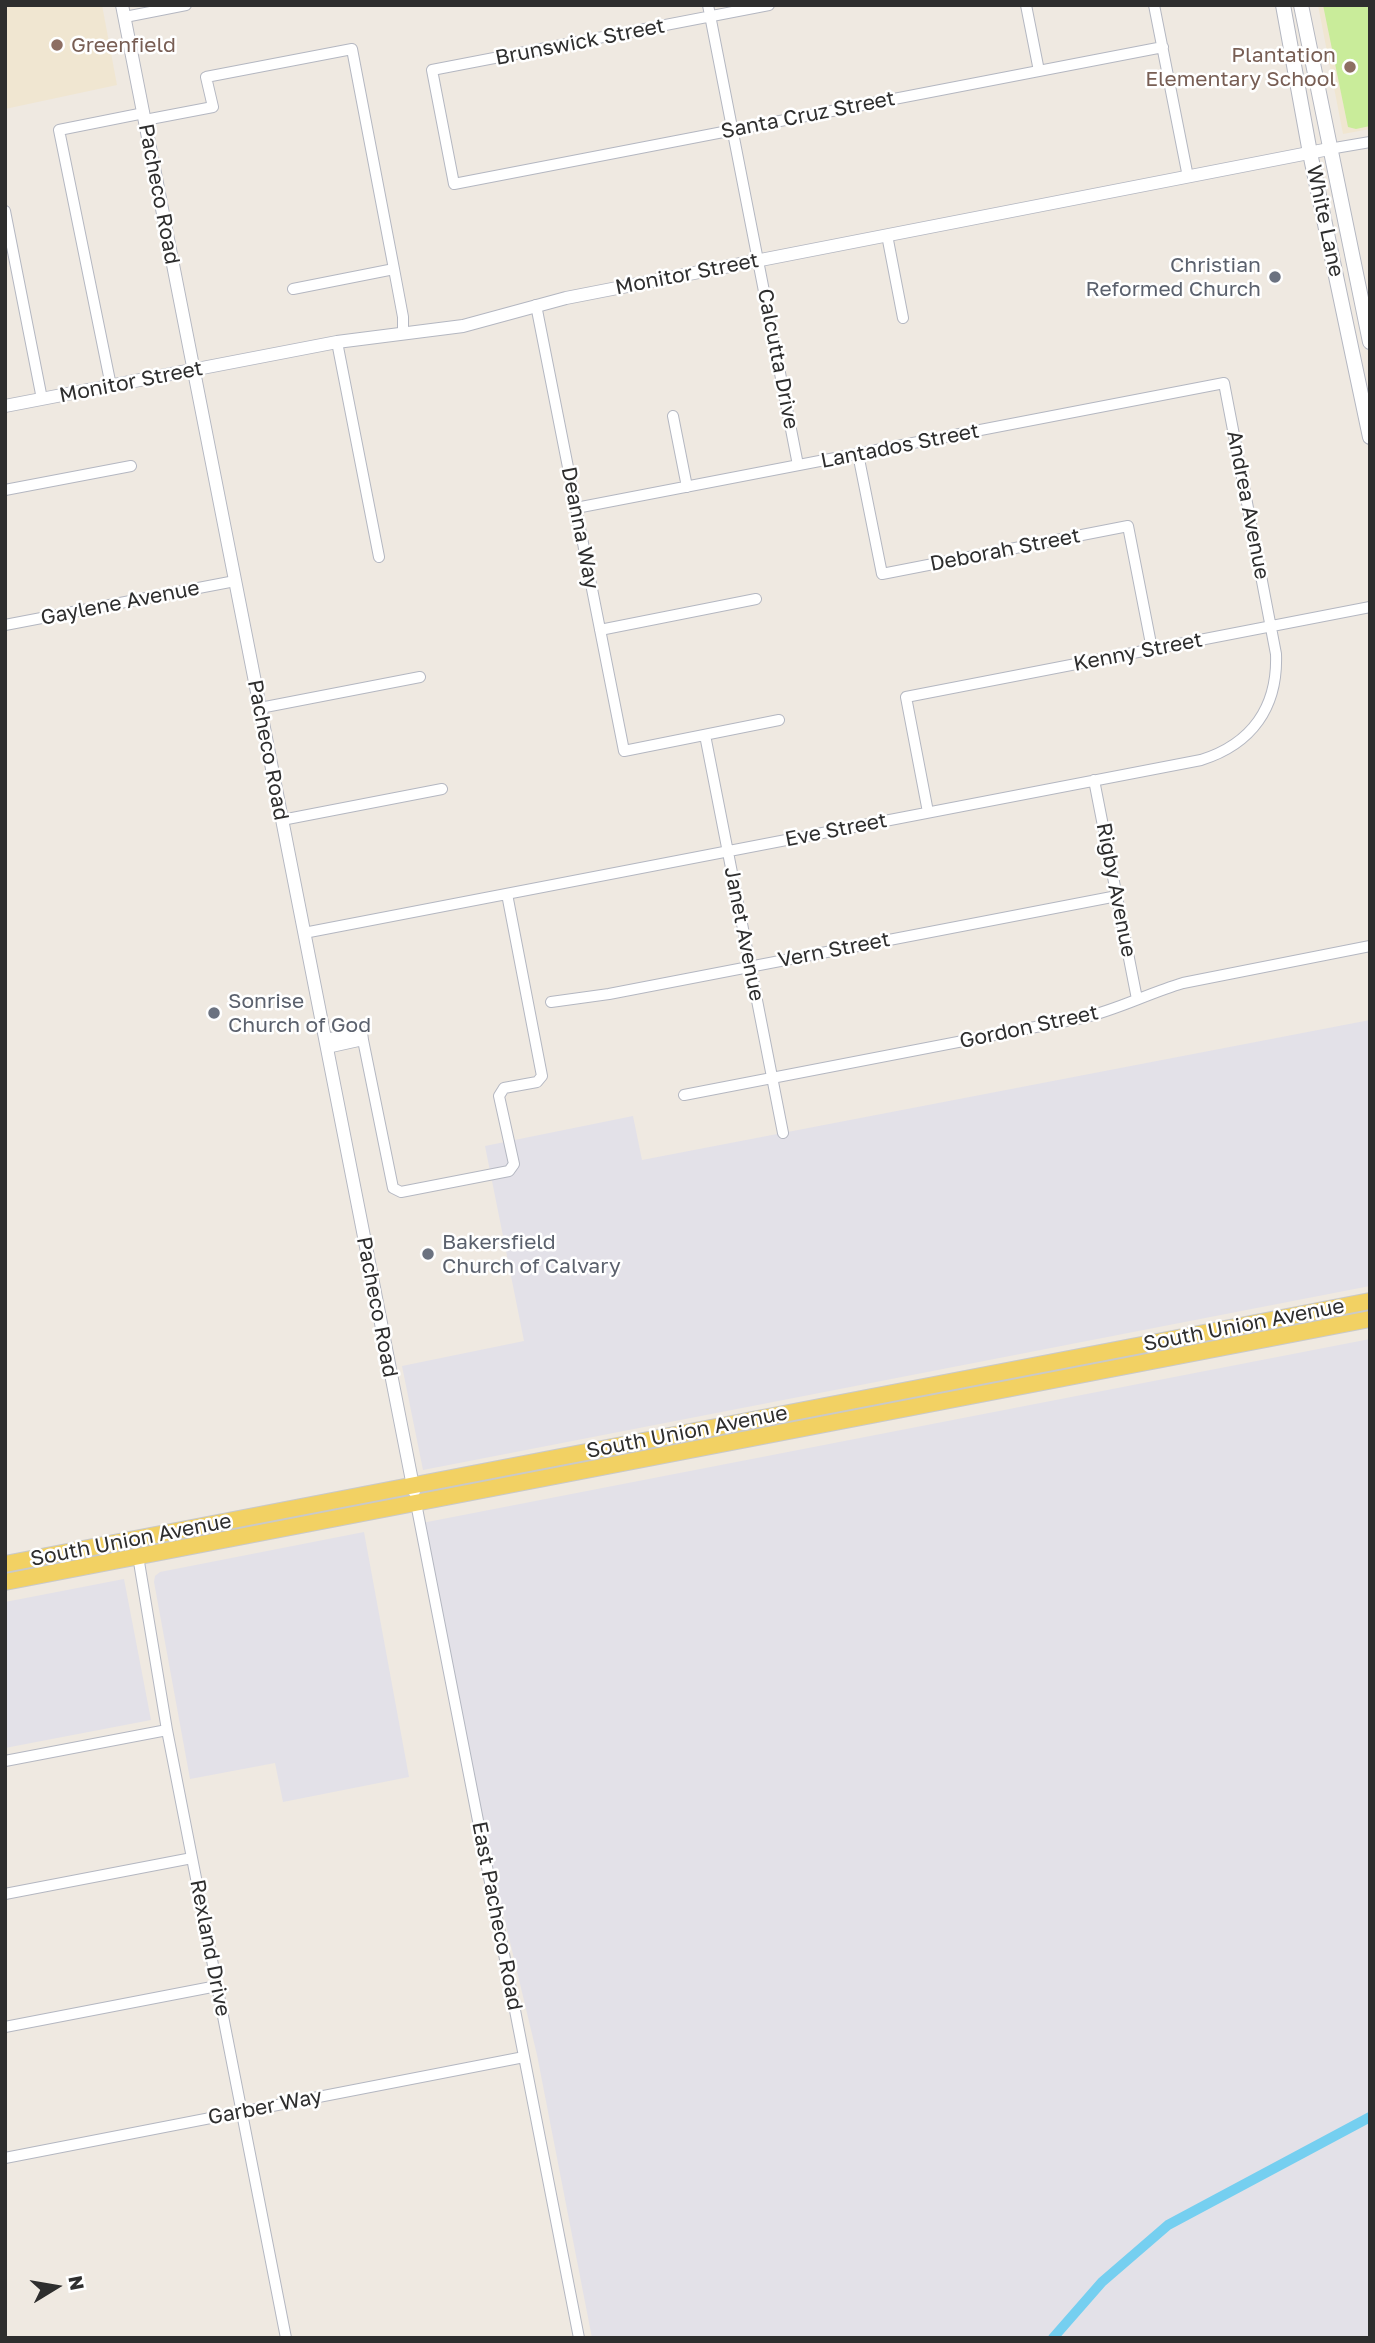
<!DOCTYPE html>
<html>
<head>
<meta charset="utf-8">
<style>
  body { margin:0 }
  #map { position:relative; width:1375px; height:2343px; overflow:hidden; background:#efe9e1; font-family:"Golos Text",sans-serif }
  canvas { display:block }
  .frame { position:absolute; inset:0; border:7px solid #2e2e2e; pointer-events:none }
  .north { position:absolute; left:21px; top:2252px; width:70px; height:70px; -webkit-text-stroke:5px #fff; paint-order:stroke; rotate:79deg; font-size:19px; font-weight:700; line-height:28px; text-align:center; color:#2e2e2e }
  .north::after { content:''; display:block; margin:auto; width:24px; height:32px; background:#2e2e2e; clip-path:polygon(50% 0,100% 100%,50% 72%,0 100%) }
</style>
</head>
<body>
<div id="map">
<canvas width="1375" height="2343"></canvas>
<div class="frame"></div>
<div class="north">N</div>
</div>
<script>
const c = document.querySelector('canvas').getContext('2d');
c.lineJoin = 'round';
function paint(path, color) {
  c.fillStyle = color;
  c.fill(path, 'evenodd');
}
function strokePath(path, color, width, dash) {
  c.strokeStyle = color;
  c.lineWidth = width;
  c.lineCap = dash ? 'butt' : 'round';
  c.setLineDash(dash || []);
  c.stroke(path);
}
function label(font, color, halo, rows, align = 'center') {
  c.font = font + ' "Golos Text",sans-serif';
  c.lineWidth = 5;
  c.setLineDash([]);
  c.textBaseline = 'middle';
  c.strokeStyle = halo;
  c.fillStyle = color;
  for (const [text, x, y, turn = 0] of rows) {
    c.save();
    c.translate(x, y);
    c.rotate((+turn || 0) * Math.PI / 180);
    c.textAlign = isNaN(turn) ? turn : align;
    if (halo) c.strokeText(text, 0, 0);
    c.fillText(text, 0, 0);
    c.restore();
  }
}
paint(new Path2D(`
  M1370,1020V1286L423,1470L402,1366L524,1341L485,1146L633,1116L642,1160Z
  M1370,1339V2338H592L537,2055L468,1766L422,1523Z
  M364,1532L409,1777L283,1802L275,1763L190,1779L154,1582L155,1576L160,1572Z
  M124,1579L151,1720L5,1748V1602Z`), '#e3e1e8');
paint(new Path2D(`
  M5,5H102L117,85L5,109Z
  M1318,5H1370V129L1343,134Z`), '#f0e6d1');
paint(new Path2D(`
  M1323,5H1370V126L1356,129L1348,127Z`), '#c9ec9a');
strokePath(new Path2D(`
  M1053,2338L1102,2282L1168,2225L1370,2117`), '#75cff0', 10);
const minor = new Path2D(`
  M708,5L798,465
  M769,5L432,70L454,184L1163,47
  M1026,5L1039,71
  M1154,5L1188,177
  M125,17L186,5
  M145,120L213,107L206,77L352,49L394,269L293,289
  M1329,149L1370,142
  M5,211L42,399
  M887,235L903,318
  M394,269L403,317V334
  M536,305L624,751L779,720
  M337,342L379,557
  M111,386L59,130L144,113
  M673,416L687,487
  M858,454L882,574L1128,526L1152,649
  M5,490L131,466
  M5,625L235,581
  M600,630L756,599
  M260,708L420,677
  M705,735L783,1133
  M1094,780L1137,999
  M928,812L906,697L1370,607
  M282,820L442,789
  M304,933L1201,760C1252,744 1278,707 1276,654L1224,383L576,508
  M551,1002L609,994L1117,896
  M325,1039L362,1032L363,1040L327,1048
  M363,1040L393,1188L401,1192L509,1171L514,1164L499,1096L504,1088L537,1082L542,1076L507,894
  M684,1095L1082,1018C1117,1010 1149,993 1183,983L1370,946
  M415,1498L579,2338
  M138,1556L167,1730L286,2338
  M5,1761L167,1730
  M5,1894L192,1858
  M5,2027L217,1986
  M5,2158L524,2057`);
const tertiary = new Path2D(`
  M122,5L414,1491
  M5,406L337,342L463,326L566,298L1329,149`);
const secondary = new Path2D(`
  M1283,5L1310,153L1370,437
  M1301,5L1370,342`);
const primary = new Path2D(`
  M5,1564L1370,1301
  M5,1582L1370,1319`);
strokePath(minor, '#b4b7c1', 12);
strokePath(tertiary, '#b4b7c1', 14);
strokePath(secondary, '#b4b7c1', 16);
strokePath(primary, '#c9c9c9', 18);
strokePath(minor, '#fff', 10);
strokePath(tertiary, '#fff', 12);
strokePath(secondary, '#fff', 14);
strokePath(primary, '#f2d163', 16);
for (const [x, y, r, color] of [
  [57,45,7,"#8d6e63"],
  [1350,67,7,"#8d6e63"],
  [1275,277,7,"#6b7280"],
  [214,1013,7,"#6b7280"],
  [428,1254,7,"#6b7280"]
]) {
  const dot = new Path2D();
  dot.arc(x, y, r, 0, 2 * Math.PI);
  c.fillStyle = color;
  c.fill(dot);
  strokePath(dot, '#fff', 2.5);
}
label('21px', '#2e2e2e', '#fff', [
  ["Brunswick Street",580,42,-11],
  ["Santa Cruz Street",808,115,-11],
  ["Pacheco Road",159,194,79],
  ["White Lane",1325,221,78],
  ["Monitor Street",687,274,-11],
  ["Calcutta Drive",778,359,79],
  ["Monitor Street",131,382,-11],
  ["Lantados Street",900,446,-11],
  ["Andrea Avenue",1248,505,79],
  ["Deanna Way",580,528,79],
  ["Deborah Street",1005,550,-11],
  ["Gaylene Avenue",120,603,-11],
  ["Kenny Street",1138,652,-11],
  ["Pacheco Road",268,750,79],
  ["Eve Street",836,830,-11],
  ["Rigby Avenue",1116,890,79],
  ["Janet Avenue",744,934,79],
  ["Vern Street",834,950,-11],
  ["Gordon Street",1029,1027,-12],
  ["Pacheco Road",377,1307,79],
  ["South Union Avenue",1244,1325,-11],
  ["South Union Avenue",687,1432,-11],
  ["South Union Avenue",131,1540,-11],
  ["East Pacheco Road",497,1916,79],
  ["Rexland Drive",210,1948,79],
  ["Garber Way",265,2107,-11]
]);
label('21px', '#785e54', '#fff', [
  ["Greenfield",71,45],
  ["Plantation",1336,55,"right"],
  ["Elementary School",1336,79,"right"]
], 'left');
label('21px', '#5b616d', '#fff', [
  ["Christian",1261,265,"right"],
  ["Reformed Church",1261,289,"right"],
  ["Sonrise",228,1001],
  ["Church of God",228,1025],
  ["Bakersfield",442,1242],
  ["Church of Calvary",442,1266]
], 'left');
</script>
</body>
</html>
